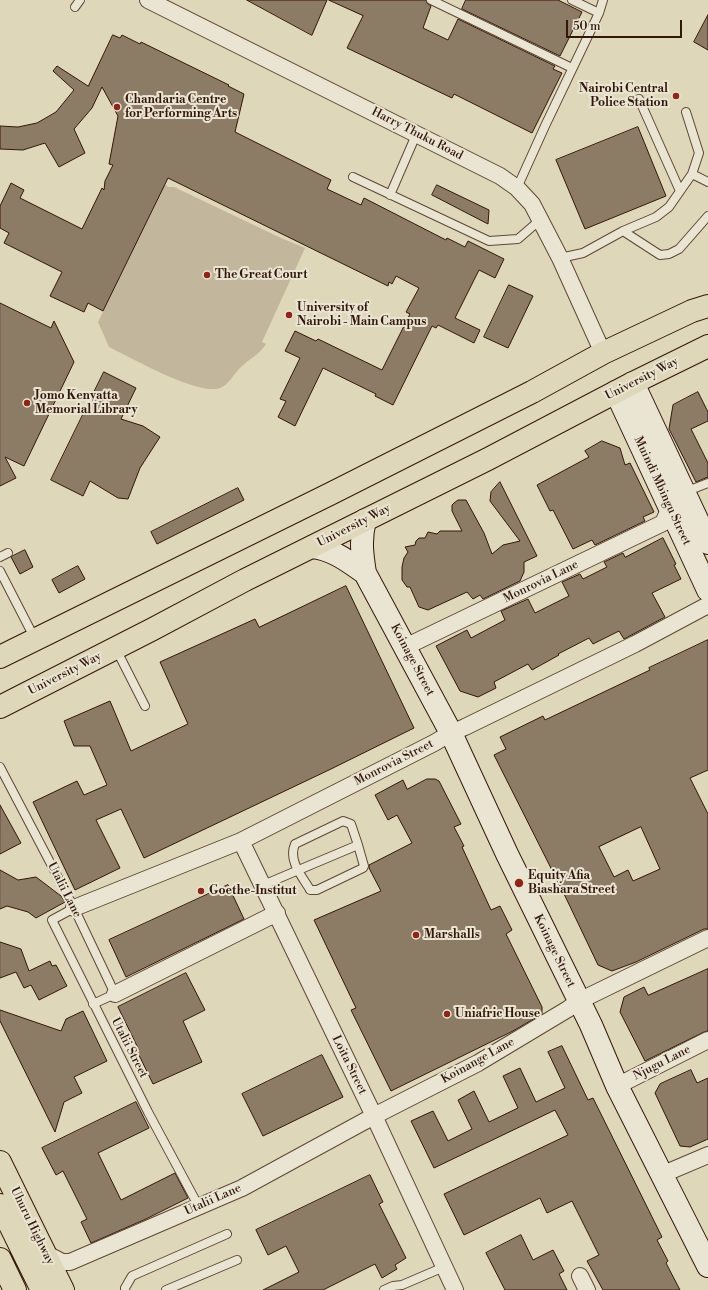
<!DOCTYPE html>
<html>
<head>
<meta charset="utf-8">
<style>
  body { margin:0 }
  #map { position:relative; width:708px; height:1290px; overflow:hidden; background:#dfd7ba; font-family:"Libre Bodoni",serif }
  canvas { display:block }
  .scale { position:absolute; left:566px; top:20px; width:116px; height:18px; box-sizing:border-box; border:2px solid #331709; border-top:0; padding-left:5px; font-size:12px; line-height:14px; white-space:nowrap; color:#331709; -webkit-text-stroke:3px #eae5d2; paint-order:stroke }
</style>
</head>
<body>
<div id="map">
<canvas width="708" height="1290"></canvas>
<div class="scale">50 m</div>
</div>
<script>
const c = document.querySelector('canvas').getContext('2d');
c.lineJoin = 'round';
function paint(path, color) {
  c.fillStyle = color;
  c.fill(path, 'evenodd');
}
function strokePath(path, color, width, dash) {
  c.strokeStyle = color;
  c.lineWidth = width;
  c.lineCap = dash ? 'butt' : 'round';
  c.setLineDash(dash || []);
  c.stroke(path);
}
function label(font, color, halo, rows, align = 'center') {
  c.font = font + ' "Libre Bodoni",serif';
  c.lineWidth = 4;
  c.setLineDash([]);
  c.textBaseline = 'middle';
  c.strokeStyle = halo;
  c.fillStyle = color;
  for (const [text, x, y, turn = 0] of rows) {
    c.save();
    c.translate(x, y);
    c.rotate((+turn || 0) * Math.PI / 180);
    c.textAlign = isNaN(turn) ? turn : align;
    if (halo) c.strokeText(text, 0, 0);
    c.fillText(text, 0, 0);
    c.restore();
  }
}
paint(new Path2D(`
  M165,184L168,187H174L281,238L305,248L262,342L266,344C258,356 250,358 241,367C234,373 229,385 220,388C198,396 130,357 109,347L98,322Z`), '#c2b69c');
const building = new Path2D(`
  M247,0H327L312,35Z
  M329,0H426L427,3L431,6L423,28L448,40L458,19L555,66L553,69L562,73L532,133L454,94L452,98L347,48L363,16Z
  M466,0H558L582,12L560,56L462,9Z
  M708,15V50L694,42Z
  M113,35L120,38L122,35L140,44L141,42L229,85L228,86L244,94L235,132L331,180L327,189L361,205L364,198L446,240L447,238L465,247L468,241L504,259L495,278L479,270L455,318L480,330L474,343L438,325L436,328L432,326L393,405L375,396L376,394L323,368L295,426L278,417L286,401L280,399L300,358L285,351L295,331L316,341L318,339L382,370L410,314L406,312L419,288L396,276L392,284L389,282L388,286L168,178L103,311L88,303L84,312L50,296L62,272L4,243L9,233L0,228V206L11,183L24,190L20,198L82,229L102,188L104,190L105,181L113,165L109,164L118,116L102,87L92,108L74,129L85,153L59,167L45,143L23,150L0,149V126L18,127L37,123L56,112L74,90L53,71L57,66L88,86Z
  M638,127L666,196L585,229L556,160Z
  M437,185L489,210L488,224L432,195Z
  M509,285L533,296L508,348L484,337Z
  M0,303L51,328L54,321L74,362L24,466L5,457L16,478L0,486Z
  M104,372L136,388L121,419L143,426L160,437L140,468L128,499L118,498L90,481L83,496L51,480Z
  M698,392L708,412V421L691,429L708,463V477L696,482L669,429L673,405Z
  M602,441L620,448L625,465L630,463L654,512L643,517L645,521L595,545L592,540L573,549L553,510L550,511L537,485L589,457L585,451Z
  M500,482L537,556L524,562V572L520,581L483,599L480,595L473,599L467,592L428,610L419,607L410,587H407L402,580V567L404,558L408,552L405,547L415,545L416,541L419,538H425L428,532L437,534L440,531H462L452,511V505L454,503L458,500H466L484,533L492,554L503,545L520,541L490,501L491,492Z
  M238,488L244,500L157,544L151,532Z
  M663,538L676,564L674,565L681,579L652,593L665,617L624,639L619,631L593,644L589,638L558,654L559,655L532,670L528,664L494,682L496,688L478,697L460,691L436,646L467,630L471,638L505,620L501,611L528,599L535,613L569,596L562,582L580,574L583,579L607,567L604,562L623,553L625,557Z
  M25,550L33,567L20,574L11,557Z
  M78,566L85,579L59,593L52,580Z
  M346,586L414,728L331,769L144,858L121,809L96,820L120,868L75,890L33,802L77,781L84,795L107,785L90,746H74L64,721L110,701L131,751L188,724L160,662L255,619L259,627Z
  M708,640V770L690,778L708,814V929H704L636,962L612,971L598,965L566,898L494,755L506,749L500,737L543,716L545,720L650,670L649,668ZM641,827L660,869L633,881L628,870L614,877L599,847Z
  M427,779H435L439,781L461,824L454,827L464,846L462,847L491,910L500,906L512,930L506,934L542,1007V1014L513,1031L391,1091L351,1010L356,1008L314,920L381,891L369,868V865L412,843L397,815L388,820L375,795L403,780L407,789Z
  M0,805L21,843L0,854Z
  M0,870L18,880L36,877L61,896L65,902L36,918L28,912L7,906L0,909Z
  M228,885L244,919L126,977L109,940Z
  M0,942L21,949L29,971L50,961L52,966L56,965L67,986L39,1000L31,985L24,988L16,972L0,978Z
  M708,969V1031L704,1032L645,1061L620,1012L624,997L644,987L648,995Z
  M186,973L205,1010L183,1021L202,1062L153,1084L137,1051L139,1050L118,1007Z
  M0,1010L61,1031L66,1019L83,1011L107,1061L74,1077L82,1093L64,1102L55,1132L0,1021Z
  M562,1046L588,1100L593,1098L662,1237L657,1240L668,1261L666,1263L680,1290H603L587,1261L599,1255L572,1201L547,1213L540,1198L464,1235L444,1194L568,1135L555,1110L434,1168L411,1121L433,1111L448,1141L472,1129L458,1100L474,1091L489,1122L518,1108L503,1076L520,1068L536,1102L565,1088L548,1052Z
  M322,1055L343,1097L263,1136L242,1094Z
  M691,1070L697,1083L708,1078V1139L690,1147L680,1146L655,1093L660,1084Z
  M136,1102L149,1128L98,1153L121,1200L175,1173L188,1198L146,1219L91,1243L81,1222L87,1219L63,1171L56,1175L42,1148Z
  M370,1175L383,1202L379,1204L406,1258L395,1265L397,1269L382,1278L375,1264L323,1290H263L299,1272L286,1246L268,1255L256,1230Z
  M521,1235L533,1260L553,1250L564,1271L559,1274L567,1290H505L486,1253Z`);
paint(building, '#8c7b65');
strokePath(building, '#331709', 1);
const lane = new Path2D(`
  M431,0L572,68
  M572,0L599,13
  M75,7L80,0
  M639,99L680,191
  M692,174L708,182
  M353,177L489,241L518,239L540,220
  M517,188L545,126L599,13L603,0
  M390,195L416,135
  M623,231L660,255L669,254L679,249L708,216
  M560,258L583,253L623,231L656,217L669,207L692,174L699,153L686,112
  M685,492L708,483
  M0,557L8,553
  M0,571L35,639
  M116,649L145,706
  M0,767L74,908L115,994L93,1004
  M263,885L358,845L351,824L343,821L295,844C288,860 301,875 309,888L310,890H317L363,868L364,866L358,845
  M74,908L52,920L148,1112L199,1207
  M125,1290V1288L132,1276L227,1234
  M166,1290L237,1260
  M384,1290L393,1286L402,1285L444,1267`);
const street = new Path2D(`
  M148,0L500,176L517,188L532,204L560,258L603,353
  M405,647L663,523L670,508
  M241,841L374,1116L455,1290
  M74,908L241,841L434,743L451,733L465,727L635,644L708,605
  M115,994L277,913
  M617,1086L708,1040
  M661,1175L708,1155
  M45,1253L62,1262H70L242,1188L374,1116L478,1063L568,1009L579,1001L708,938
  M580,1276L587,1290`);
const secondary = new Path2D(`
  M633,383L708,543
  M616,392L708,590
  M365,520C360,539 362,554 365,573L451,733L507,854L591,1025L617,1086L708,1266
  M312,547C333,549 349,562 365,573`);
const highway = new Path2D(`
  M0,657L332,493L532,392L603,353L692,311L708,306
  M0,707L153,629L245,580L488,459L633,383L708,346
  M0,1162L63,1290
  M0,1205L42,1290
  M0,1259L15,1290`);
strokePath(lane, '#5e4735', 10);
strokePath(street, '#5e4735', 18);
strokePath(secondary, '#331709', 24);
strokePath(highway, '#331709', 24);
strokePath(lane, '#eae5d2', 8);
strokePath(street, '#eae5d2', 16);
strokePath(secondary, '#eae5d2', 22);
strokePath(highway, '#dfd7ba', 22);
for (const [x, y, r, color] of [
  [676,96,4,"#8f2418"],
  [117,107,4,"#8f2418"],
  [207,275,4,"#8f2418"],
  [289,315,4,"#8f2418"],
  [27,403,4,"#8f2418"],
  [519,883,5,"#8f2418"],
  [201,891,4,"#8f2418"],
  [416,935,4,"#8f2418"],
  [447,1014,4,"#8f2418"]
]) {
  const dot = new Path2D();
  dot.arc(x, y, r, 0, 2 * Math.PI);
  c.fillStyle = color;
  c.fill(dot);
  strokePath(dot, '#eae5d2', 1.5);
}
label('bold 12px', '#331709', '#eae5d2', [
  ["Nairobi Central",668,89,"right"],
  ["Police Station",668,103,"right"],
  ["Chandaria Centre",125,100],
  ["for Performing Arts",125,114],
  ["The Great Court",215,275],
  ["University of",297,308],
  ["Nairobi - Main Campus",297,322],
  ["Jomo Kenyatta",35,396],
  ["Memorial Library",35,410],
  ["Equity Afia",528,876],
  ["Biashara Street",528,890],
  ["Goethe-Institut",209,891],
  ["Marshalls",424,935],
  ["Uniafric House",455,1014]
], 'left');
label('12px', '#331709', '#eae5d2', [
  ["Harry Thuku Road",417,134,27],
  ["University Way",642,379,-27],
  ["Muindi Mbingu Street",662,491,65],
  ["University Way",354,526,-27],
  ["Monrovia Lane",541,582,-26],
  ["Koinage Street",412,660,62],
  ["University Way",65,674,-27],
  ["Monrovia Street",394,763,-27],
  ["Utalii Lane",64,890,63],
  ["Koinage Street",554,951,64],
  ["Utalii Street",129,1048,63],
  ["Koinange Lane",478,1061,-29],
  ["Njugu Lane",662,1063,-27],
  ["Loita Street",349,1065,64],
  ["Utalii Lane",213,1200,-24],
  ["Uhuru Highway",32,1226,64]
]);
</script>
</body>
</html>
